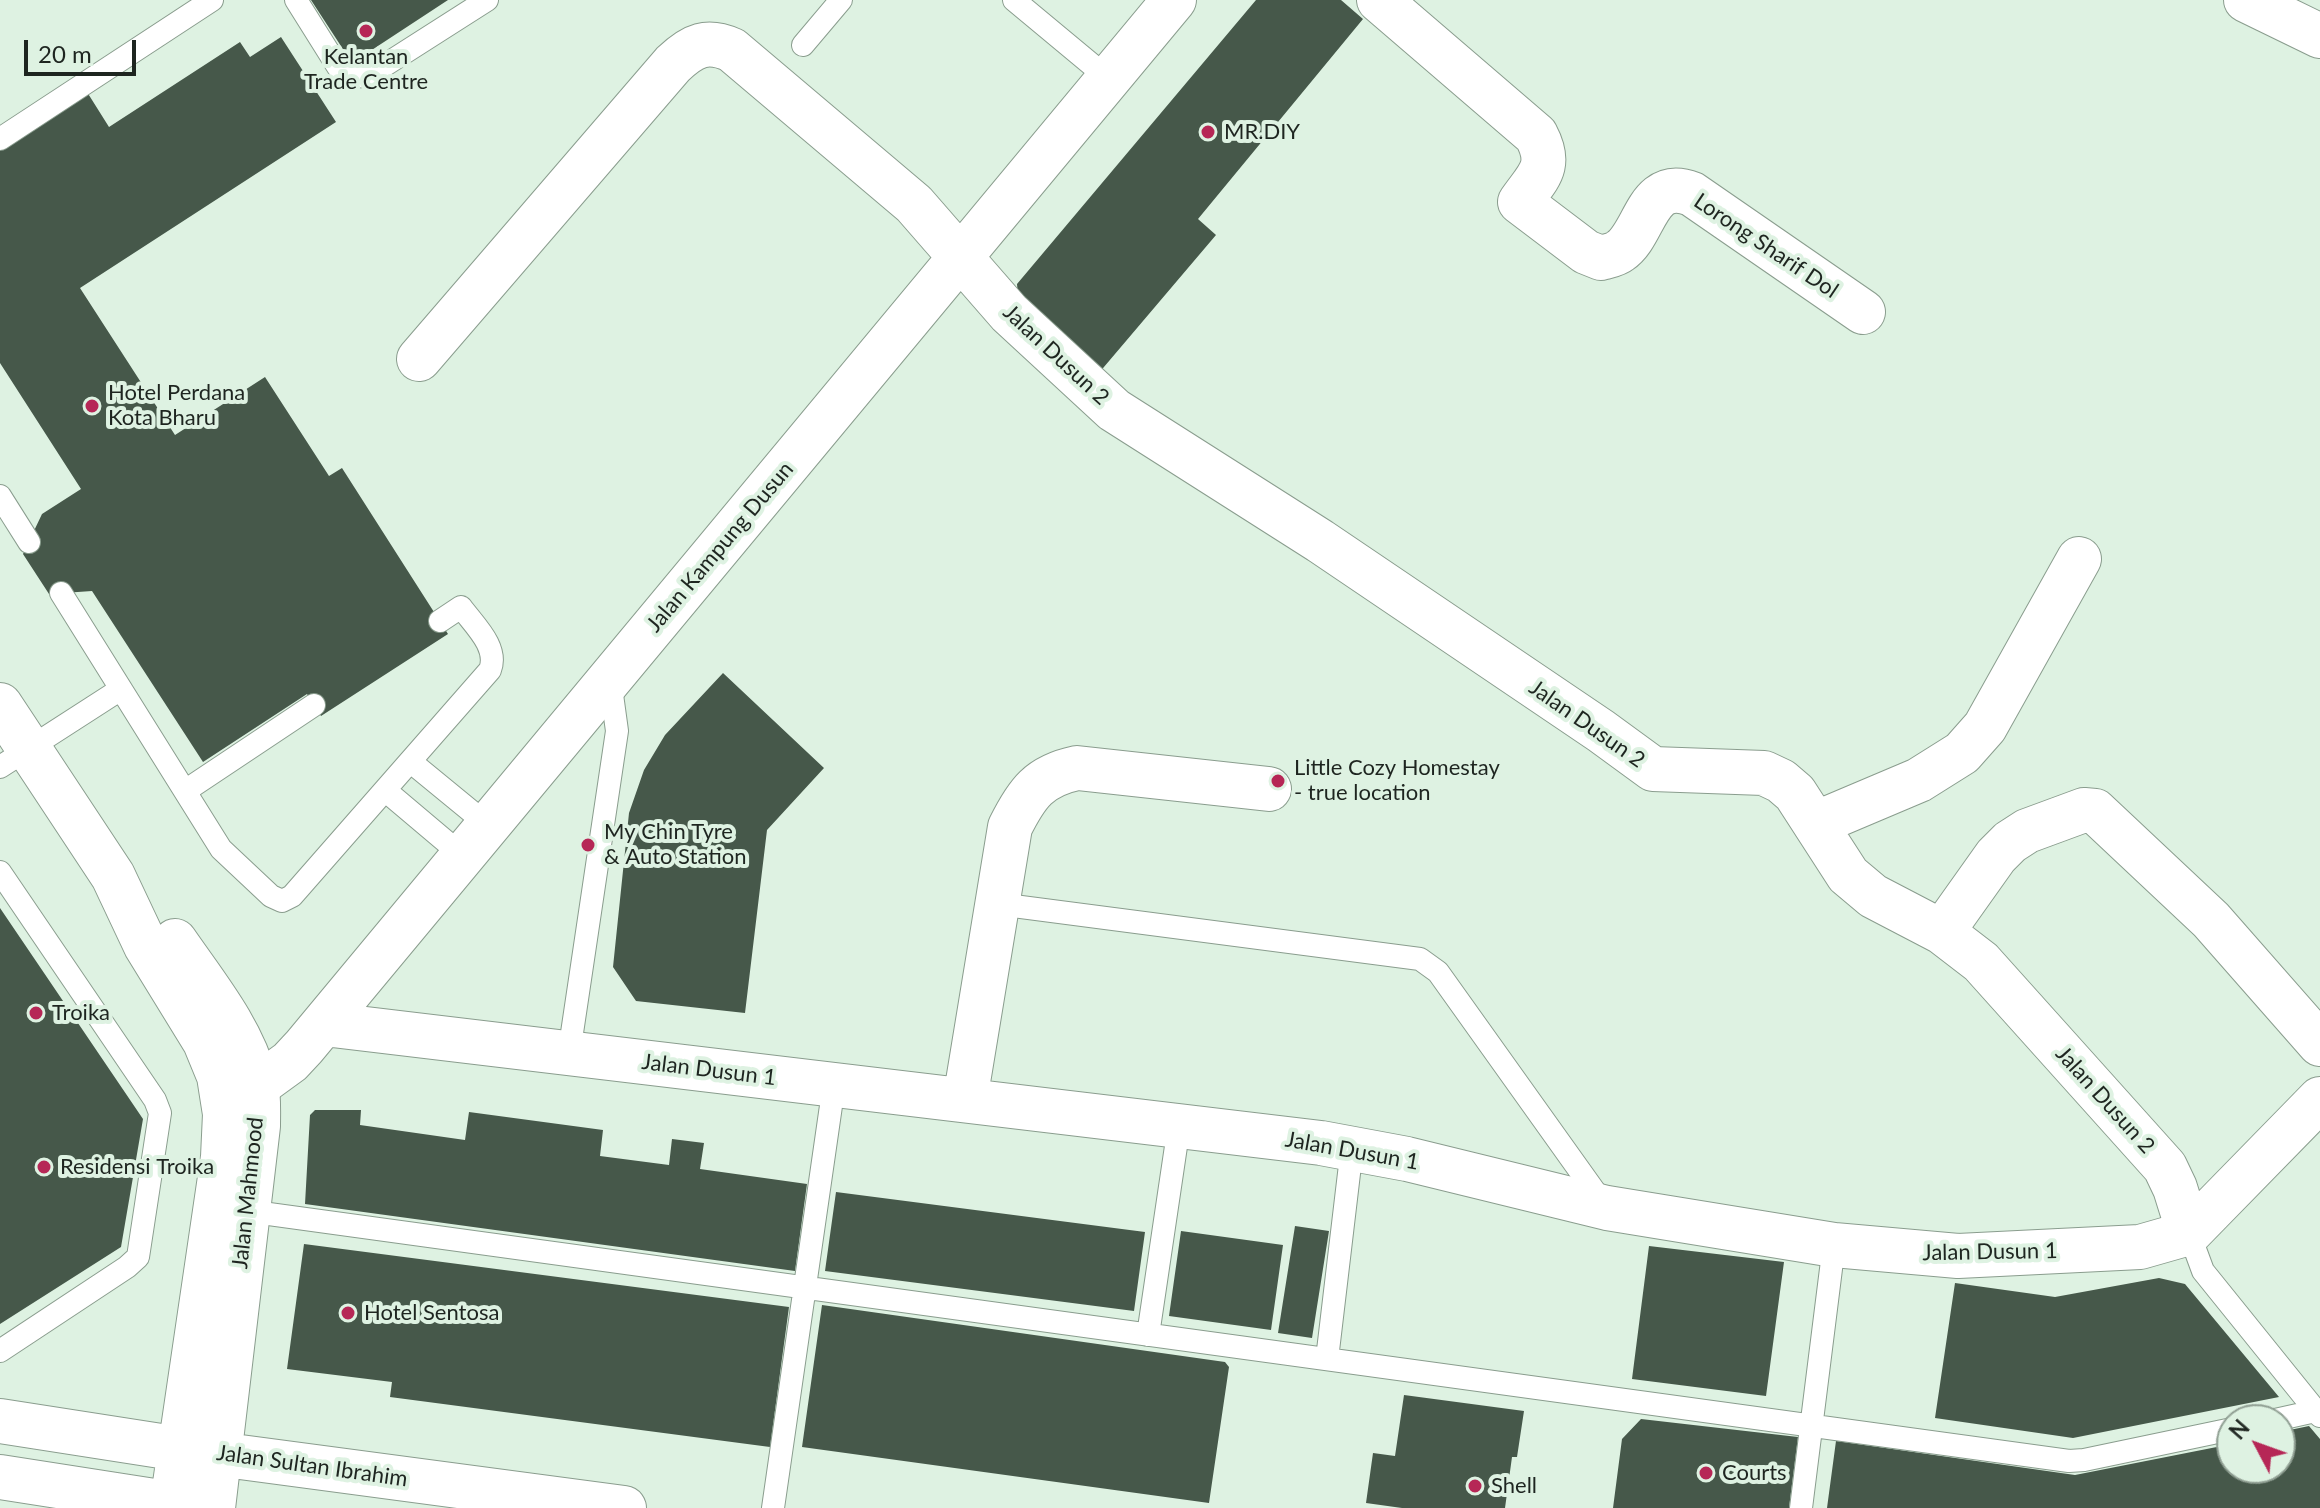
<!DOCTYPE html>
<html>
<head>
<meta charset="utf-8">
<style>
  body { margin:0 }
  #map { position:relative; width:2320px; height:1508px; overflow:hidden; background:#def2e2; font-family:Lato,sans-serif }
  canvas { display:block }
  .north { position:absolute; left:2216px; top:1404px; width:80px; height:80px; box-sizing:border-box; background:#def2e2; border:2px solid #91a094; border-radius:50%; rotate:311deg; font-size:22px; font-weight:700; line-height:32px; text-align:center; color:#1e2520 }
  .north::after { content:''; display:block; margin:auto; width:28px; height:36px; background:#b62756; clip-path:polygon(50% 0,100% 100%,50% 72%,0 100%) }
  .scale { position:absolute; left:24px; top:40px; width:112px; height:36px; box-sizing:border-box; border:4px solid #1e2520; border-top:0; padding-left:10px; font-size:24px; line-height:28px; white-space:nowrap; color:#1e2520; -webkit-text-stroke:6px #def2e2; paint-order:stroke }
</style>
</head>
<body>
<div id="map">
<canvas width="2320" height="1508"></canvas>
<div class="north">N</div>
<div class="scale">20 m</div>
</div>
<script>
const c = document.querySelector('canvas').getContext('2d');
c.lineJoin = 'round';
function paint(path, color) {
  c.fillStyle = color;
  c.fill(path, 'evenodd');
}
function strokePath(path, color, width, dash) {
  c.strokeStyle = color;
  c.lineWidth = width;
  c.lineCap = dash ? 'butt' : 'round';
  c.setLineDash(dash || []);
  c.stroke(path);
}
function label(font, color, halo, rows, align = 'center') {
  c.font = font + ' Lato,sans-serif';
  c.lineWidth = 8;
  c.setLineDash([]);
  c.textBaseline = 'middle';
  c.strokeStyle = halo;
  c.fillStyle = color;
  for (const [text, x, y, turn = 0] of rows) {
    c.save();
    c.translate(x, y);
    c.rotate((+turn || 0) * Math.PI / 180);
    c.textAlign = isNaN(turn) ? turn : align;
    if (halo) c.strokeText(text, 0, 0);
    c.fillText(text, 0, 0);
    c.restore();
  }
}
paint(new Path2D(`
  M311,0H448L352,63Z
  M1256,0H1341L1363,19L1198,219L1216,235L1098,374L1019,307L1017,284Z
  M281,37L336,122L80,288L175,435L265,377L329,476L342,468L448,634L321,716L307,694L203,762L92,591L49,594L23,554L42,514L81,489L0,363V148L87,92L109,127L240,42L250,57Z
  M723,673L824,768L767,830L745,1013L636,1001L613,967L629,813L644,770L665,735Z
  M0,908L143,1119L121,1247L0,1324Z
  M315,1110H361L360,1125L465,1140L469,1112L603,1130L600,1156L669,1165L672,1139L704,1143L700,1169L807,1184L795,1271L305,1204L310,1115Z
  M836,1192L1145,1232L1134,1311L825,1271Z
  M1295,1226L1329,1231L1312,1338L1278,1333Z
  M1181,1231L1283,1245L1271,1330L1169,1316Z
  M304,1244L789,1307L770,1447L390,1397L392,1382L287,1369Z
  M1649,1246L1784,1262L1766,1396L1632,1379Z
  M2159,1278L2185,1284L2279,1397L2073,1438L1935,1418L1955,1283L2055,1297Z
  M822,1305L1225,1362L1229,1367L1209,1503L802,1447Z
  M1404,1395L1524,1411L1517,1457H1512L1505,1508H1402L1366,1503L1373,1453L1395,1456Z
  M1641,1419L1798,1437L1789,1508H1613L1622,1439Z
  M2309,1426L2320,1439V1508H1827L1836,1441L2075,1475L2232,1444V1468H2280V1432Z`), '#46584a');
const service = new Path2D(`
  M296,0L338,67C349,77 357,79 371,74L487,0
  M1014,0L1109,79
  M803,45L841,0
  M0,139L212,0
  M0,496L29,542
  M121,689L221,849L271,896L282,901L292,896L490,670C499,647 474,625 461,607L440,621
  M411,762L489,826
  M0,767L121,689L61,593
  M185,791L314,705
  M386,791L463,856
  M0,872L155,1100L160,1113L138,1257L127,1267L0,1351
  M998,904L1420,959L1438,972L1605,1206
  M569,1053L617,731L610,680
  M247,1211L2069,1461L2084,1460L2232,1429
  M2189,1233L2203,1271L2320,1416
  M1148,1335L1179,1126
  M1327,1359L1352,1148
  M2275,1420L2320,1410
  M773,1508L834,1085
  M1801,1508L1834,1245`);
const minor = new Path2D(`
  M1379,0L1536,135C1553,167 1538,176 1520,202L1586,252L1601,258C1607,256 1615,255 1620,251C1646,234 1646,176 1692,194L1863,312
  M2246,0L2320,36
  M419,359L673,64C693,45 707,39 732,50L914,204L1009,313L1114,410L1320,541L1601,731L1653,769L1764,773L1781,781L1795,793L1848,875L1873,896L1942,932L1981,962L2165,1167L2175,1188L2189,1233
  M1815,824L1919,780L1962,753L1985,727L2079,559
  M1942,932L1996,856L2010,842L2027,831L2084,810L2095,811L2211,920L2320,1044
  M324,1024L1321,1143L1407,1159L1607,1208L1834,1245L1958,1256L2140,1247L2189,1233L2320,1099
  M257,1086L290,1062L304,1047L1174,0
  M965,1100L1010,827C1027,793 1039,776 1077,768L1269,789`);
const secondary = new Path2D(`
  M0,705L113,876L146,946L205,1042L219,1076L225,1114L223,1157L172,1504
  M175,941C206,986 242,1029 256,1082C259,1096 258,1112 258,1126L213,1508
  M0,1421L180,1449L624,1508
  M0,1477L199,1508`);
strokePath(service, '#8a9d8e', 24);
strokePath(minor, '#8a9d8e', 46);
strokePath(secondary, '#8a9d8e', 46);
strokePath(service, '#fff', 22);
strokePath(minor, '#fff', 44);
strokePath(secondary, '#fff', 44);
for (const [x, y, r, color] of [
  [366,31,8,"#b62756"],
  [1208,132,8,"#b62756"],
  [92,406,8,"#b62756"],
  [1278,781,8,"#b62756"],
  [588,845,8,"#b62756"],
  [36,1013,8,"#b62756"],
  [44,1167,8,"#b62756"],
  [348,1313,8,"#b62756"],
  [1706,1473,8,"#b62756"],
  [1475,1486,8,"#b62756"]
]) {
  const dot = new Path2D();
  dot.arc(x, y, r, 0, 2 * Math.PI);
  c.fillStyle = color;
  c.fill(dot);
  strokePath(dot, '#def2e2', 3);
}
label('22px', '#1e2520', '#def2e2', [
  ["Kelantan",366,57,"center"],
  ["Trade Centre",366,82,"center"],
  ["MR.DIY",1224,132],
  ["Hotel Perdana",108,393],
  ["Kota Bharu",108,418],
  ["Little Cozy Homestay",1294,768],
  ["- true location",1294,793],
  ["My Chin Tyre",604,832],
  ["& Auto Station",604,857],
  ["Troika",52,1013],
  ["Residensi Troika",60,1167],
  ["Hotel Sentosa",364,1313],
  ["Courts",1722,1473],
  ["Shell",1491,1486]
], 'left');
label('22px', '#1e2520', '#def2e2', [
  ["Lorong Sharif Dol",1766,246,34],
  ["Jalan Dusun 2",1056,355,43],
  ["Jalan Kampung Dusun",720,547,-50],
  ["Jalan Dusun 2",1587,724,35],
  ["Jalan Dusun 1",709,1070,7],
  ["Jalan Dusun 2",2105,1100,48],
  ["Jalan Dusun 1",1352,1151,10],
  ["Jalan Mahmood",248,1193,-84],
  ["Jalan Dusun 1",1990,1252,-1],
  ["Jalan Sultan Ibrahim",312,1466,8]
]);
</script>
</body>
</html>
